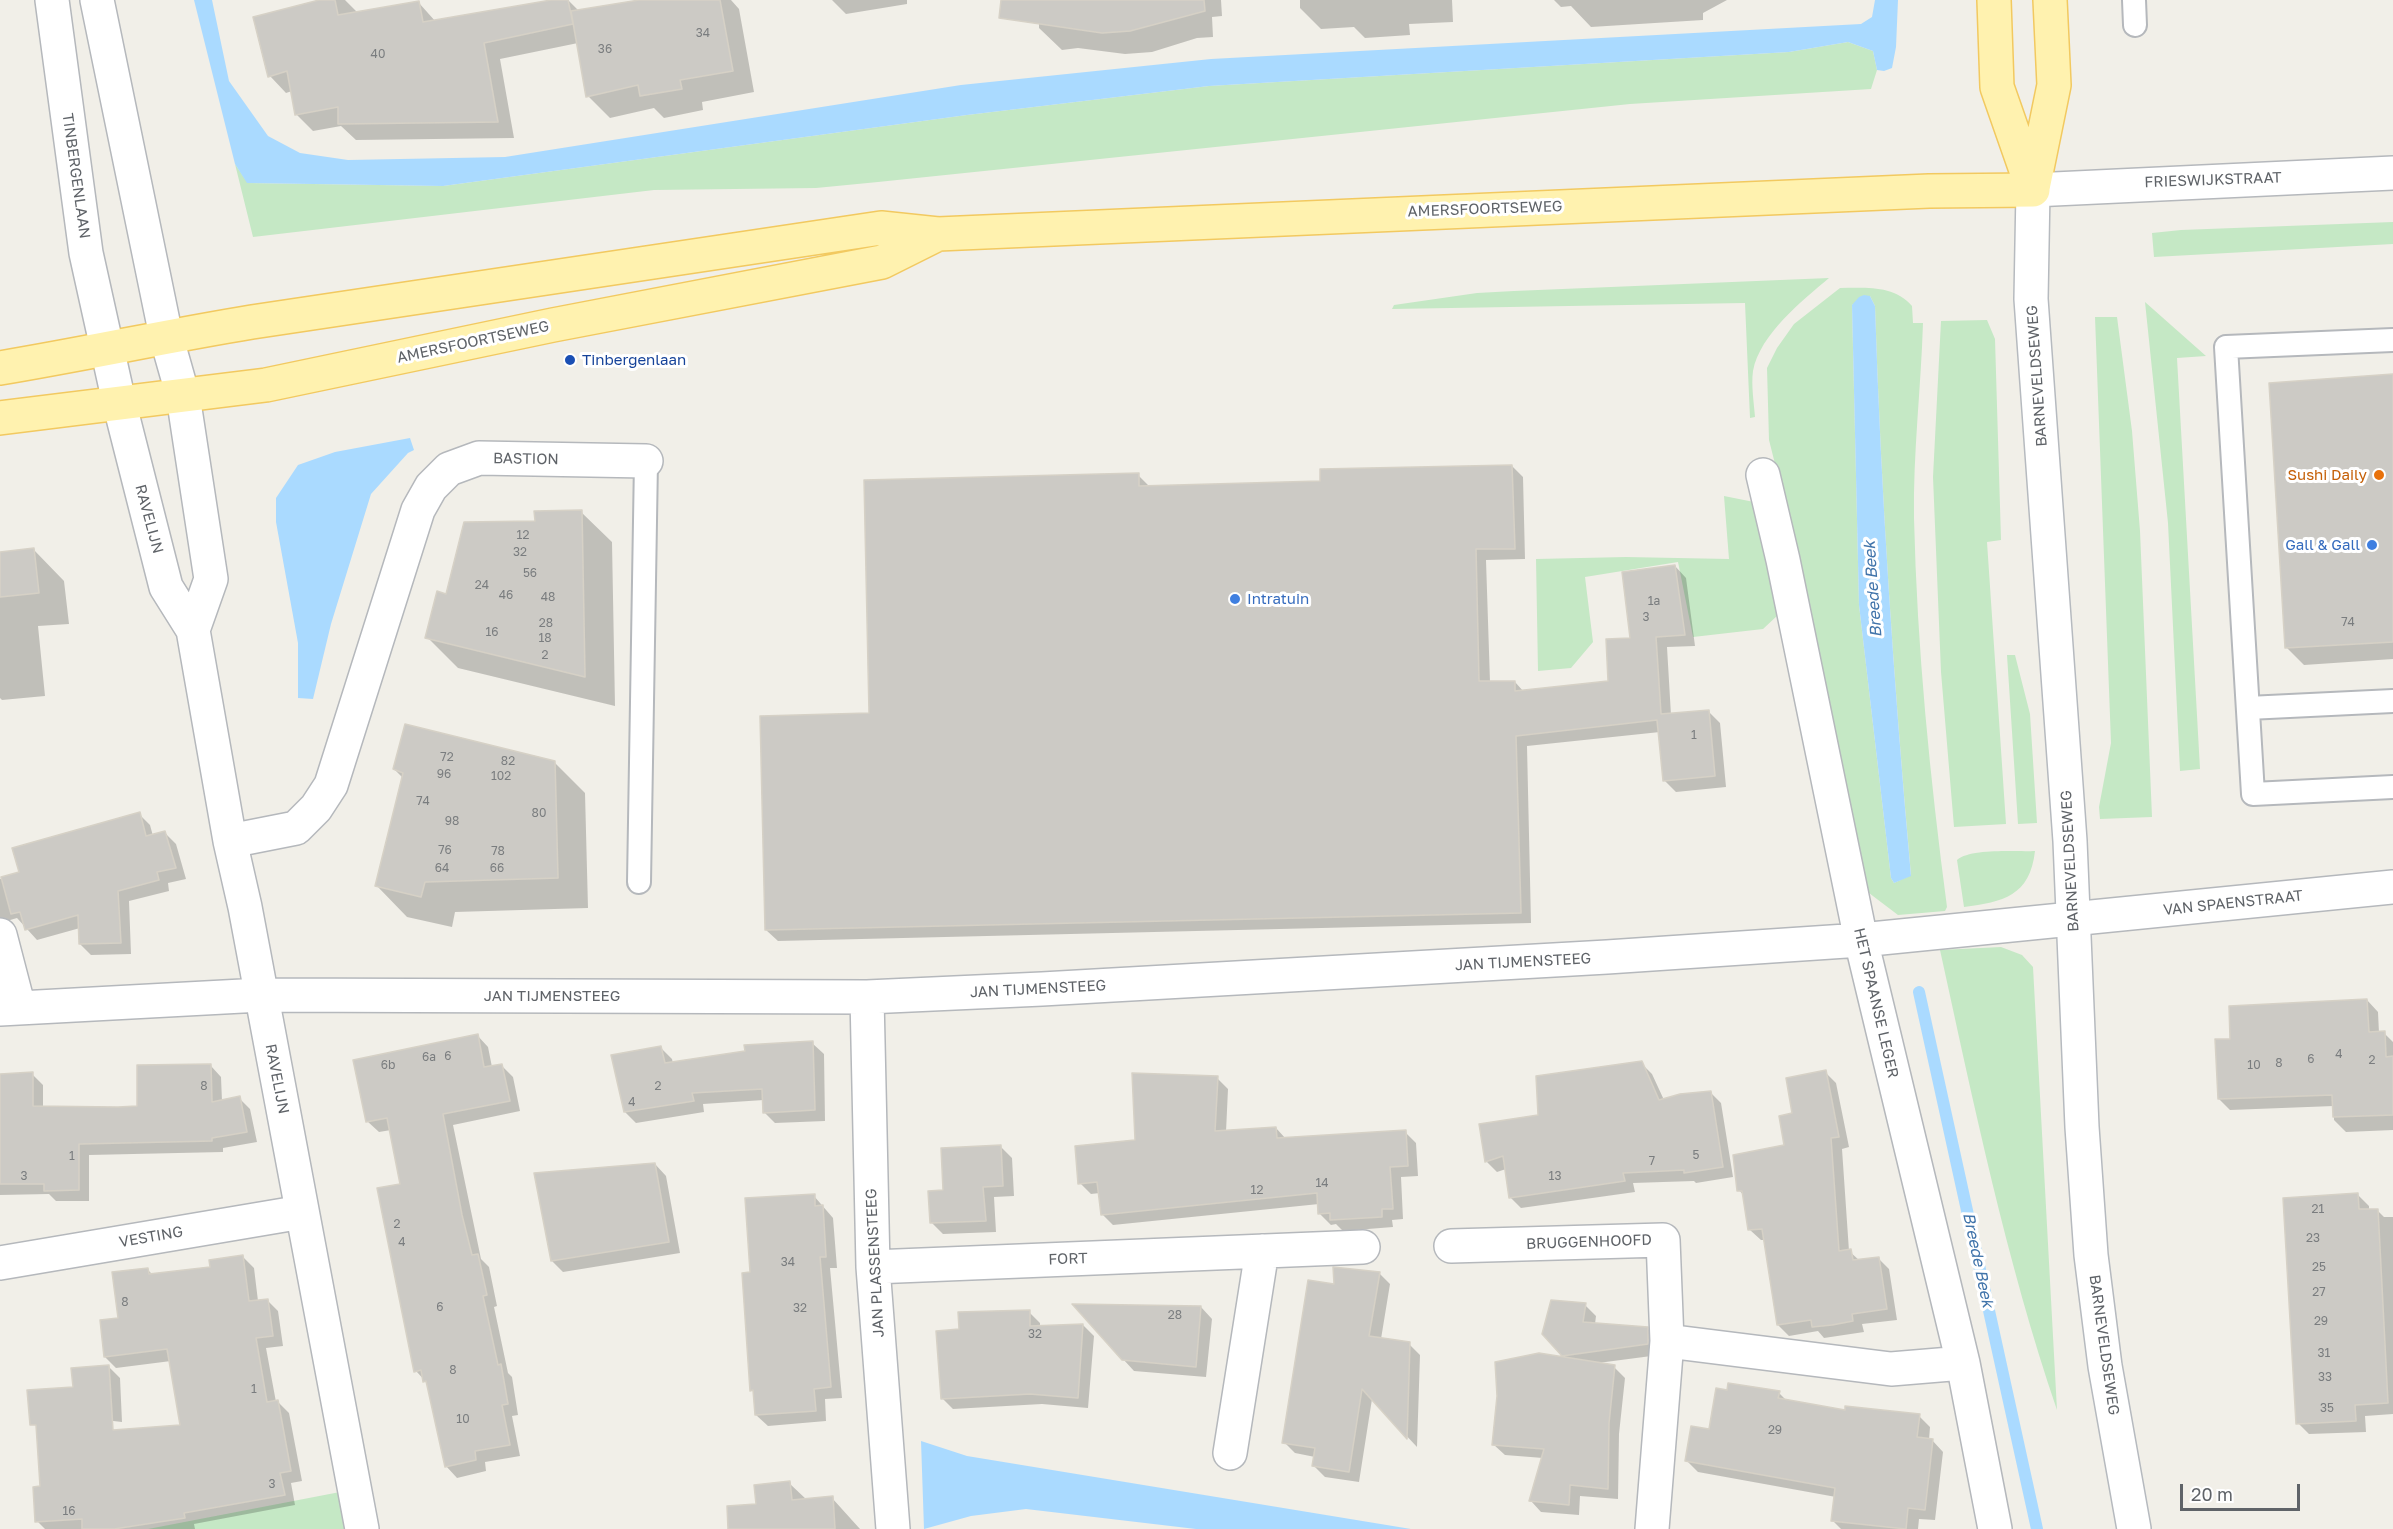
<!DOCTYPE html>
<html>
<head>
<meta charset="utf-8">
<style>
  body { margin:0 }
  #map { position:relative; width:2393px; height:1529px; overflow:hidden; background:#f1efe8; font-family:"Golos Text",sans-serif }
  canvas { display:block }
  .scale { position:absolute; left:2180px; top:1484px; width:120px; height:27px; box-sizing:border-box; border:3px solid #5f6368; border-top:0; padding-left:8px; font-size:18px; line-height:21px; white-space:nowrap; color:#5f6368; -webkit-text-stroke:4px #fff; paint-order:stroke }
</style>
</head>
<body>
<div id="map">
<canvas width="2393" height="1529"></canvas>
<div class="scale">20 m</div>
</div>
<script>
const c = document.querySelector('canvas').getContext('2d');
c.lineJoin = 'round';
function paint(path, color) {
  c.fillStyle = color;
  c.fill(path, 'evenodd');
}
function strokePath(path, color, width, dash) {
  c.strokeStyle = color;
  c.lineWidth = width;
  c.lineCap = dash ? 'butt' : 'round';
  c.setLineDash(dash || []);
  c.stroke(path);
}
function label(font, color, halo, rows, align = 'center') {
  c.font = font + ' "Golos Text",sans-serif';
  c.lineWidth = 6;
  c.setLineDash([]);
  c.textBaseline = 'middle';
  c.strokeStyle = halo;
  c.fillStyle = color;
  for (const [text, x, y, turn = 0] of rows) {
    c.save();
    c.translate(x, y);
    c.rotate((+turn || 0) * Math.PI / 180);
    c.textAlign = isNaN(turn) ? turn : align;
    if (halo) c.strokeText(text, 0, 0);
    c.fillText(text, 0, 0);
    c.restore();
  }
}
paint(new Path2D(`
  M1848,42L1873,51L1877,70L1871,89L1630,104L878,182L816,188L654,190L253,237L235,164L248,183L443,186L967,115L1209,86L1789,52Z
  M2393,222V244L2154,257L2152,233L2181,230Z
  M1829,278C1802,301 1760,334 1753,371C1751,385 1754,403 1755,417L1750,418L1745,303L1392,309L1394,305L1477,293L1514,291Z
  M1840,288C1866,288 1894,285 1912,306L1913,323H1923C1921,388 1913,453 1914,518C1917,648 1930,778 1947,907L1945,911L1898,915L1869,893L1862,875L1802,571L1769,440L1767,368L1777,348L1794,324ZM1870,296L1875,306C1881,496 1894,686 1911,875L1894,883L1891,878L1859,605L1852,305Z
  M2145,302L2206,356L2177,358L2200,769L2180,771L2168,523Z
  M2095,317H2117L2132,431L2140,531L2152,817L2100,819L2099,807L2111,743Z
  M1987,320L1995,339L2001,540L1987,542L2006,824L1954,827L1941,672L1933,477L1941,321Z
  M1724,496L1754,502L1778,615L1763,629L1693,637L1678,562L1585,577L1593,642L1571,668L1538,671L1536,559L1626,557L1729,559Z
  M2007,655H2015L2030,714L2037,823L2018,824Z
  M2035,851C2030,896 2003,902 1964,907L1957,860C1971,848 2016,852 2035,851Z
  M2001,947L2022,955L2033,967L2057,1410C2006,1260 1974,1105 1940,950Z
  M340,1492L348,1529H148Z`), '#c5e8c5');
paint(new Path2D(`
  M194,0H212L229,81L268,136L300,153L348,160L505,157L961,85L1211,59L1861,24L1872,17L1875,0H1898L1896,47L1892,68L1884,71L1877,70L1873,51L1848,42L1789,52L1209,86L967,115L443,186L247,183L235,164Z
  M1864,295L1870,296L1875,306C1881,496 1894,686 1911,876L1894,883L1891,878L1859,605L1852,305L1859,297Z
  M410,438L414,450L408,453L371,494L331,624L313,699L298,698V643L276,522V498L298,465L335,452Z
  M921,1441L967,1456L1411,1529H1196L1026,1509L971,1516L924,1529Z`), '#aadaff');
paint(new Path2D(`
  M325,0H345L358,13L419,3L436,22L560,0H568L579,11L643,0H731L739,9L754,92L702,102L703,110L664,118L654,108L610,118L588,96L578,43L500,59L514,138L356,140L341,126L313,131L296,114L292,91L286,93L270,76L255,18Z
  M832,0H907V4L846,14Z
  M1026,0H1221L1222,16L1212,17L1213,37L1197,38L1152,52L1125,54L1078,48L1062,50L1039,28V21Z
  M1300,0H1452L1453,22L1409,24L1410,35L1365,38L1354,27L1321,29L1300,8Z
  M1554,0H1727L1703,13V20L1591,27L1571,6L1561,7Z
  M2393,375V659L2304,665L2287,648Z
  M1512,466L1523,477L1525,559L1486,560L1490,682H1515L1524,692L1610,682L1632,639L1675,566L1686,578L1695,646L1667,647L1671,715L1709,712L1720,723L1726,787L1676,792L1664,780L1660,732L1527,746L1531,923L778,941L766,930L871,714L1138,475L1150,487L1322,483Z
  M581,512L612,542L615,706L458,668L427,637L447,596L536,523Z
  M34,550L64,581L69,624L38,626L45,696L2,700L0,698V553Z
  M554,762L585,793L588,908L455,912L452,927L407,917L377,886L403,778L394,769Z
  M139,814L150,825L153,836L165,833L176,844L186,879L168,883L169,891L129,901L131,954L91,955L80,944V928L37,940L17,918L0,923V879L21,873Z
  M2367,1000L2378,1012L2379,1033H2384L2393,1042V1130L2346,1132L2334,1120V1106L2230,1110L2219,1099L2232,1040Z
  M477,1035L488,1047L492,1067L502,1066L513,1077L520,1111L453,1125L481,1259L489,1267L497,1306L494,1307L508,1373L512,1377L518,1415L512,1416L520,1456L485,1462L486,1471L457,1478L446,1466L429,1385L416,1371L402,1185L391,1130L379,1132L367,1121Z
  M812,1043L824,1054L825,1121L775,1123L764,1112V1100L703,1104L704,1112L636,1123L625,1112L661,1048L672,1059L673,1064Z
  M1641,1063L1652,1074L1664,1100L1710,1092L1721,1103L1733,1177L1696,1183L1694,1181L1633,1183L1635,1192L1521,1208L1510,1197L1506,1169L1497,1172L1486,1161L1540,1116Z
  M211,1066L221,1077L222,1101L239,1098L250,1109L257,1142L223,1148V1152L89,1155V1201H56L49,1194L0,1195V1075L32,1074L43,1085V1108H138Z
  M1825,1072L1836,1083L1849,1147L1842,1149L1849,1251L1860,1261L1878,1258L1889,1269L1897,1320L1862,1324L1864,1332L1824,1338L1818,1331L1789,1336L1778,1325L1765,1240H1761L1750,1230L1744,1196L1739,1190L1785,1146L1794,1114Z
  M1217,1078L1228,1089L1226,1132L1276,1128L1286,1139L1405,1132L1416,1143L1418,1176L1401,1177L1403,1219L1392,1220L1393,1227L1343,1231L1336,1224L1331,1225L1320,1214L1319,1204L1113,1225L1102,1214L1100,1193L1091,1194L1080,1183Z
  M1000,1146L1012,1158L1014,1196L994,1197L996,1232L943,1234L932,1223L944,1192Z
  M655,1164L666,1176L680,1253L563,1272L552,1261Z
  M2358,1195L2369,1206V1210H2377L2384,1217H2393V1414L2365,1416L2366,1432L2309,1434L2298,1423Z
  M814,1196L833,1218L837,1268H830L842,1398L825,1399L826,1421L768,1426L756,1415L754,1393L752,1390V1273Z
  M243,1257L254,1268L258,1301L267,1300L278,1311L283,1346L266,1348L276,1402H278L289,1413L302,1481L291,1483L295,1505L194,1524L195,1529H45L37,1521L42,1487L182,1426L171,1361L116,1368L105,1357L120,1319L147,1269L153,1275L211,1268Z
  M1379,1273L1390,1284L1381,1339L1409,1344L1420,1355L1417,1447L1372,1399L1359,1482L1325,1477L1314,1466L1315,1457L1295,1453L1284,1442L1335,1286Z
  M1585,1305L1596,1316L1595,1324L1647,1328L1658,1340L1659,1355L1598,1363L1614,1367L1625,1378L1619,1434L1618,1499L1580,1496L1579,1515L1541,1512L1531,1501L1543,1458L1505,1455L1494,1445L1567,1359L1543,1334Z
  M1201,1307L1212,1319L1206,1377L1134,1371L1123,1359Z
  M1029,1312L1040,1323V1327L1083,1325L1094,1336L1088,1408L1042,1404L953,1409L942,1398L960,1331Z
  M109,1367L120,1378L122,1422L87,1418Z
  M1779,1393L1787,1401L1846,1412L1919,1416L1930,1427L1929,1440H1932L1943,1452L1935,1520L1919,1519L1918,1529H1841L1833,1521L1836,1497L1698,1472L1687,1461L1710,1431Z
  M789,1483L807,1500L832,1498L860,1529H760Z`), '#0003');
strokePath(new Path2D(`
  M1919,992L2037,1529`), '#aadaff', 12);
const building = new Path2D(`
  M319,0H335L338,15L419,1L423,22L551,0H568L573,24L484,43L498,122L338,124V107L295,115L287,71L268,77L253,17Z
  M639,0H720L733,71L680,80L682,89L640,96L638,85L586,97L571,11Z
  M1001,0H1204L1205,11L1130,31L1102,33L999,18Z
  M2393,374V642L2285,648L2269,383Z
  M1512,465L1515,549H1476L1479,681H1515V691L1608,681L1606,639L1630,638L1622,572L1675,565L1685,635L1656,637L1661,714L1709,710L1715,776L1663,781L1657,720L1516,736L1521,913L765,930L760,716L869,713L864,480L1139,473V486L1320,481V469Z
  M582,510L585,677L425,638L437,591L446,594L464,522L535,521L534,511Z
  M34,548L39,593L0,597V552Z
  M405,724L555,761L558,878L425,882L421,897L375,886L403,773L393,769Z
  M140,812L146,836L165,831L176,868L157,872L159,880L118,891L121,943L79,944L78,915L25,930L20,912L11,914L1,877L19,872L12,848Z
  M2367,999L2369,1032L2385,1031L2386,1057L2393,1056V1115L2333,1117L2332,1095L2218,1099L2215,1039H2230L2229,1006Z
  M478,1034L484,1067L502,1064L510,1101L443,1114L462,1215L472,1255L478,1254L487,1295L483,1296L498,1365L501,1364L508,1404L502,1405L510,1445L475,1451L476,1460L445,1467L426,1381L423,1382L421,1370L414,1372L377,1188L400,1184L387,1118L366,1122L353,1060Z
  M813,1041L815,1110L763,1113L762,1089L692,1093L694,1101L624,1112L611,1055L661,1046L665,1063L745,1051L744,1045Z
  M1642,1061L1659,1100L1680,1094L1711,1091L1723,1167L1684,1173V1170L1623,1173L1625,1181L1509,1198L1503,1156L1485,1162L1479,1124L1538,1115L1536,1076Z
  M211,1064L212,1102L240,1096L247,1132L212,1138V1141L79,1144V1190L44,1191V1184H0V1074L33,1072V1106L118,1107L137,1106V1065Z
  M1826,1070L1839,1137L1831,1138L1839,1251L1851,1249L1853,1260L1879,1257L1887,1309L1852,1314L1853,1321L1832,1325L1812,1327L1811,1320L1777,1325L1762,1229L1748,1230L1742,1191H1737L1733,1155L1784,1145L1779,1116L1792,1113L1786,1078Z
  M1132,1073L1218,1076L1215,1131L1276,1127L1277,1138L1406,1130L1408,1166L1390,1167L1393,1209H1382V1217L1330,1220V1213L1318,1214L1317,1193L1101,1215L1097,1182L1078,1184L1075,1146L1135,1140Z
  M1001,1145L1003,1186L983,1187L986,1221L930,1223L928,1191L943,1190L941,1148Z
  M655,1163L669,1242L551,1261L534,1173Z
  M2358,1193L2359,1209H2378L2388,1403L2355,1405L2356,1421L2296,1424L2283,1198Z
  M815,1194V1206L823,1205L826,1257H820L831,1387L814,1389L816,1411L755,1415L753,1390L750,1391L742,1273L750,1272L745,1198Z
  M243,1255L249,1301L268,1299L273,1336L256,1338L267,1402L278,1400L291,1471L280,1473L285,1495L184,1513L185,1518L114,1529H82V1519L35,1522L33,1487L40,1486L36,1425H30L27,1390L73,1387L71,1368L109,1365L113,1430L180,1425L167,1349L104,1357L100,1320L118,1318L112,1272L148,1268L149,1274L210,1267L209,1260Z
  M1333,1267L1380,1272L1369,1336L1410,1342L1407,1439L1362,1389L1349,1472L1312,1466L1315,1448L1282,1443L1308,1280L1334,1284Z
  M1551,1300L1586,1303L1583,1322L1648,1327V1344L1562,1356L1542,1334Z
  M1072,1304L1201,1306L1196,1367L1122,1360Z
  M1030,1310V1326L1083,1324L1078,1398L1030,1394L941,1399L936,1331L959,1329L958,1312Z
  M1539,1353L1615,1365L1609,1423L1608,1489L1570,1485L1569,1505L1529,1501L1544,1449L1492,1445L1497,1396L1495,1362Z
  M1728,1383L1780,1391L1778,1398L1845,1410V1406L1920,1414L1917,1437L1933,1439L1925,1510L1908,1508L1906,1529L1831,1521L1835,1488L1685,1461L1691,1426L1709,1429L1716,1388L1727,1390Z
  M790,1481L792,1500L833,1496L835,1529H728L727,1506L756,1504L754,1485Z`);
paint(building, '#cccac5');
strokePath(building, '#d6d1c6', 1.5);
const service = new Path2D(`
  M2134,0L2135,25
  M2393,340L2226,347L2253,794L2393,787
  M2248,708L2393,701
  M639,882L646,461`);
const minor = new Path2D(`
  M183,396L211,579L193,630
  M119,402L166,587L193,630L230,841L245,907L362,1529
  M1763,475L1783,560L1861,940L1963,1363L1995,1529
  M230,841L296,828L316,808L331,785L418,510L431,487L449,469L479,458L646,461
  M0,935L19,1008
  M867,997L873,1267L893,1529
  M0,1009L261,995L867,997L1042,989L1607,957L1861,940L2393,887
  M1451,1246L1663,1240L1667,1341L1891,1369L1963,1363
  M0,1263L302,1212
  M873,1267L1363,1247
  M1230,1453L1262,1251
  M1652,1529L1667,1341`);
const tertiary = new Path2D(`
  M52,0L86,253L119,402
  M97,0L166,336L183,396
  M2033,190L2393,173`);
const secondary = new Path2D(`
  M2033,190L2031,299L2070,841L2082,1127L2091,1255L2105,1366L2134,1529`);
const primary = new Path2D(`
  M1994,0L1997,87L2033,190
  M2033,188L2054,85L2050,0
  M0,368C84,354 167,336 252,322L881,228L938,234L1929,191L2033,190
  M0,418L266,385L553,325L882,262L938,234`);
strokePath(service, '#b5b8bc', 26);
strokePath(minor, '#b5b8bc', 36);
strokePath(tertiary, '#b5b8bc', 36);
strokePath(secondary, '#b6babf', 36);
strokePath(primary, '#f2c960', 36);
strokePath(service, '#fff', 22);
strokePath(minor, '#fff', 33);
strokePath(tertiary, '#fff', 33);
strokePath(secondary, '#fff', 33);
strokePath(primary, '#fff2af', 33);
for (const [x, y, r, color] of [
  [570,360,6,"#1a4fb4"],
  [2379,475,6,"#e8710a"],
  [2372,545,6,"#3f7fe0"],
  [1235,599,6,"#3f7fe0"]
]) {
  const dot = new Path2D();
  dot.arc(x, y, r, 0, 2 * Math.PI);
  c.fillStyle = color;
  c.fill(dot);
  strokePath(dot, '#fff', 2);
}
label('12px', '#7a7d7f', null, [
  ["34",703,33],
  ["36",605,49],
  ["40",378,54],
  ["12",523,535],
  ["32",520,552],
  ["56",530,573],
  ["24",482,585],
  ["46",506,595],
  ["48",548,597],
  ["1a",1654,601],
  ["3",1646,617],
  ["74",2348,622],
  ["28",546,623],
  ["16",492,632],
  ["18",545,638],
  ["2",545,655],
  ["1",1694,735],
  ["72",447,757],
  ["82",508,761],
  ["96",444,774],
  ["102",501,776],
  ["74",423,801],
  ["80",539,813],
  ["98",452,821],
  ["76",445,850],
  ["78",498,851],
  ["64",442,868],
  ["66",497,868],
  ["4",2339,1054],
  ["6",448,1056],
  ["6a",429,1057],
  ["6",2311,1059],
  ["2",2372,1060],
  ["8",2279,1063],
  ["6b",388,1065],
  ["10",2254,1065],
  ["8",204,1086],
  ["2",658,1086],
  ["4",632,1102],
  ["5",1696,1155],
  ["1",72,1156],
  ["7",1652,1161],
  ["3",24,1176],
  ["13",1555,1176],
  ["14",1322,1183],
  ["12",1257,1190],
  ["21",2318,1209],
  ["2",397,1224],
  ["23",2313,1238],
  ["4",402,1242],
  ["34",788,1262],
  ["25",2319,1267],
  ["27",2319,1292],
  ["8",125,1302],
  ["6",440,1307],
  ["32",800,1308],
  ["28",1175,1315],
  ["29",2321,1321],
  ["32",1035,1334],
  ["31",2324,1353],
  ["8",453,1370],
  ["33",2325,1377],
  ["1",254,1389],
  ["35",2327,1408],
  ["10",463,1419],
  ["29",1775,1430],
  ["3",272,1484],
  ["16",69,1511]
]);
label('15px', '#5f6368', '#fff', [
  ["TINBERGENLAAN",76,176,82],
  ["FRIESWIJKSTRAAT",2213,180,-2],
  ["AMERSFOORTSEWEG",1485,209,-2],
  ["AMERSFOORTSEWEG",473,342,-12],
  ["BARNEVELDSEWEG",2037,376,-94],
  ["BASTION",526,459,1],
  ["RAVELIJN",149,519,75],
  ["BARNEVELDSEWEG",2070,861,-93],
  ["VAN SPAENSTRAAT",2233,903,-6],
  ["JAN TIJMENSTEEG",1523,962,-3],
  ["JAN TIJMENSTEEG",1038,989,-3],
  ["JAN TIJMENSTEEG",552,996],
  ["HET SPAANSE LEGER",1876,1003,77],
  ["RAVELIJN",277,1079,79],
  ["VESTING",151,1237,-10],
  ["BRUGGENHOOFD",1589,1242,-2],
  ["FORT",1068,1259,-2],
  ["JAN PLASSENSTEEG",875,1263,-93],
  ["BARNEVELDSEWEG",2104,1345,82]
]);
label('15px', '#164399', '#fff', [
  ["Tinbergenlaan",582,360]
], 'left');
label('15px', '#c56008', '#fff', [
  ["Sushi Daily",2367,475]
], 'right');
label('15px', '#366cbe', '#fff', [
  ["Gall & Gall",2360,545],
  ["Intratuin",1247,599,"left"]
], 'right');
label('italic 16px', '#4174aa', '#fff', [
  ["Breede Beek",1873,589,-94],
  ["Breede Beek",1978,1260,78]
]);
</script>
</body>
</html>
